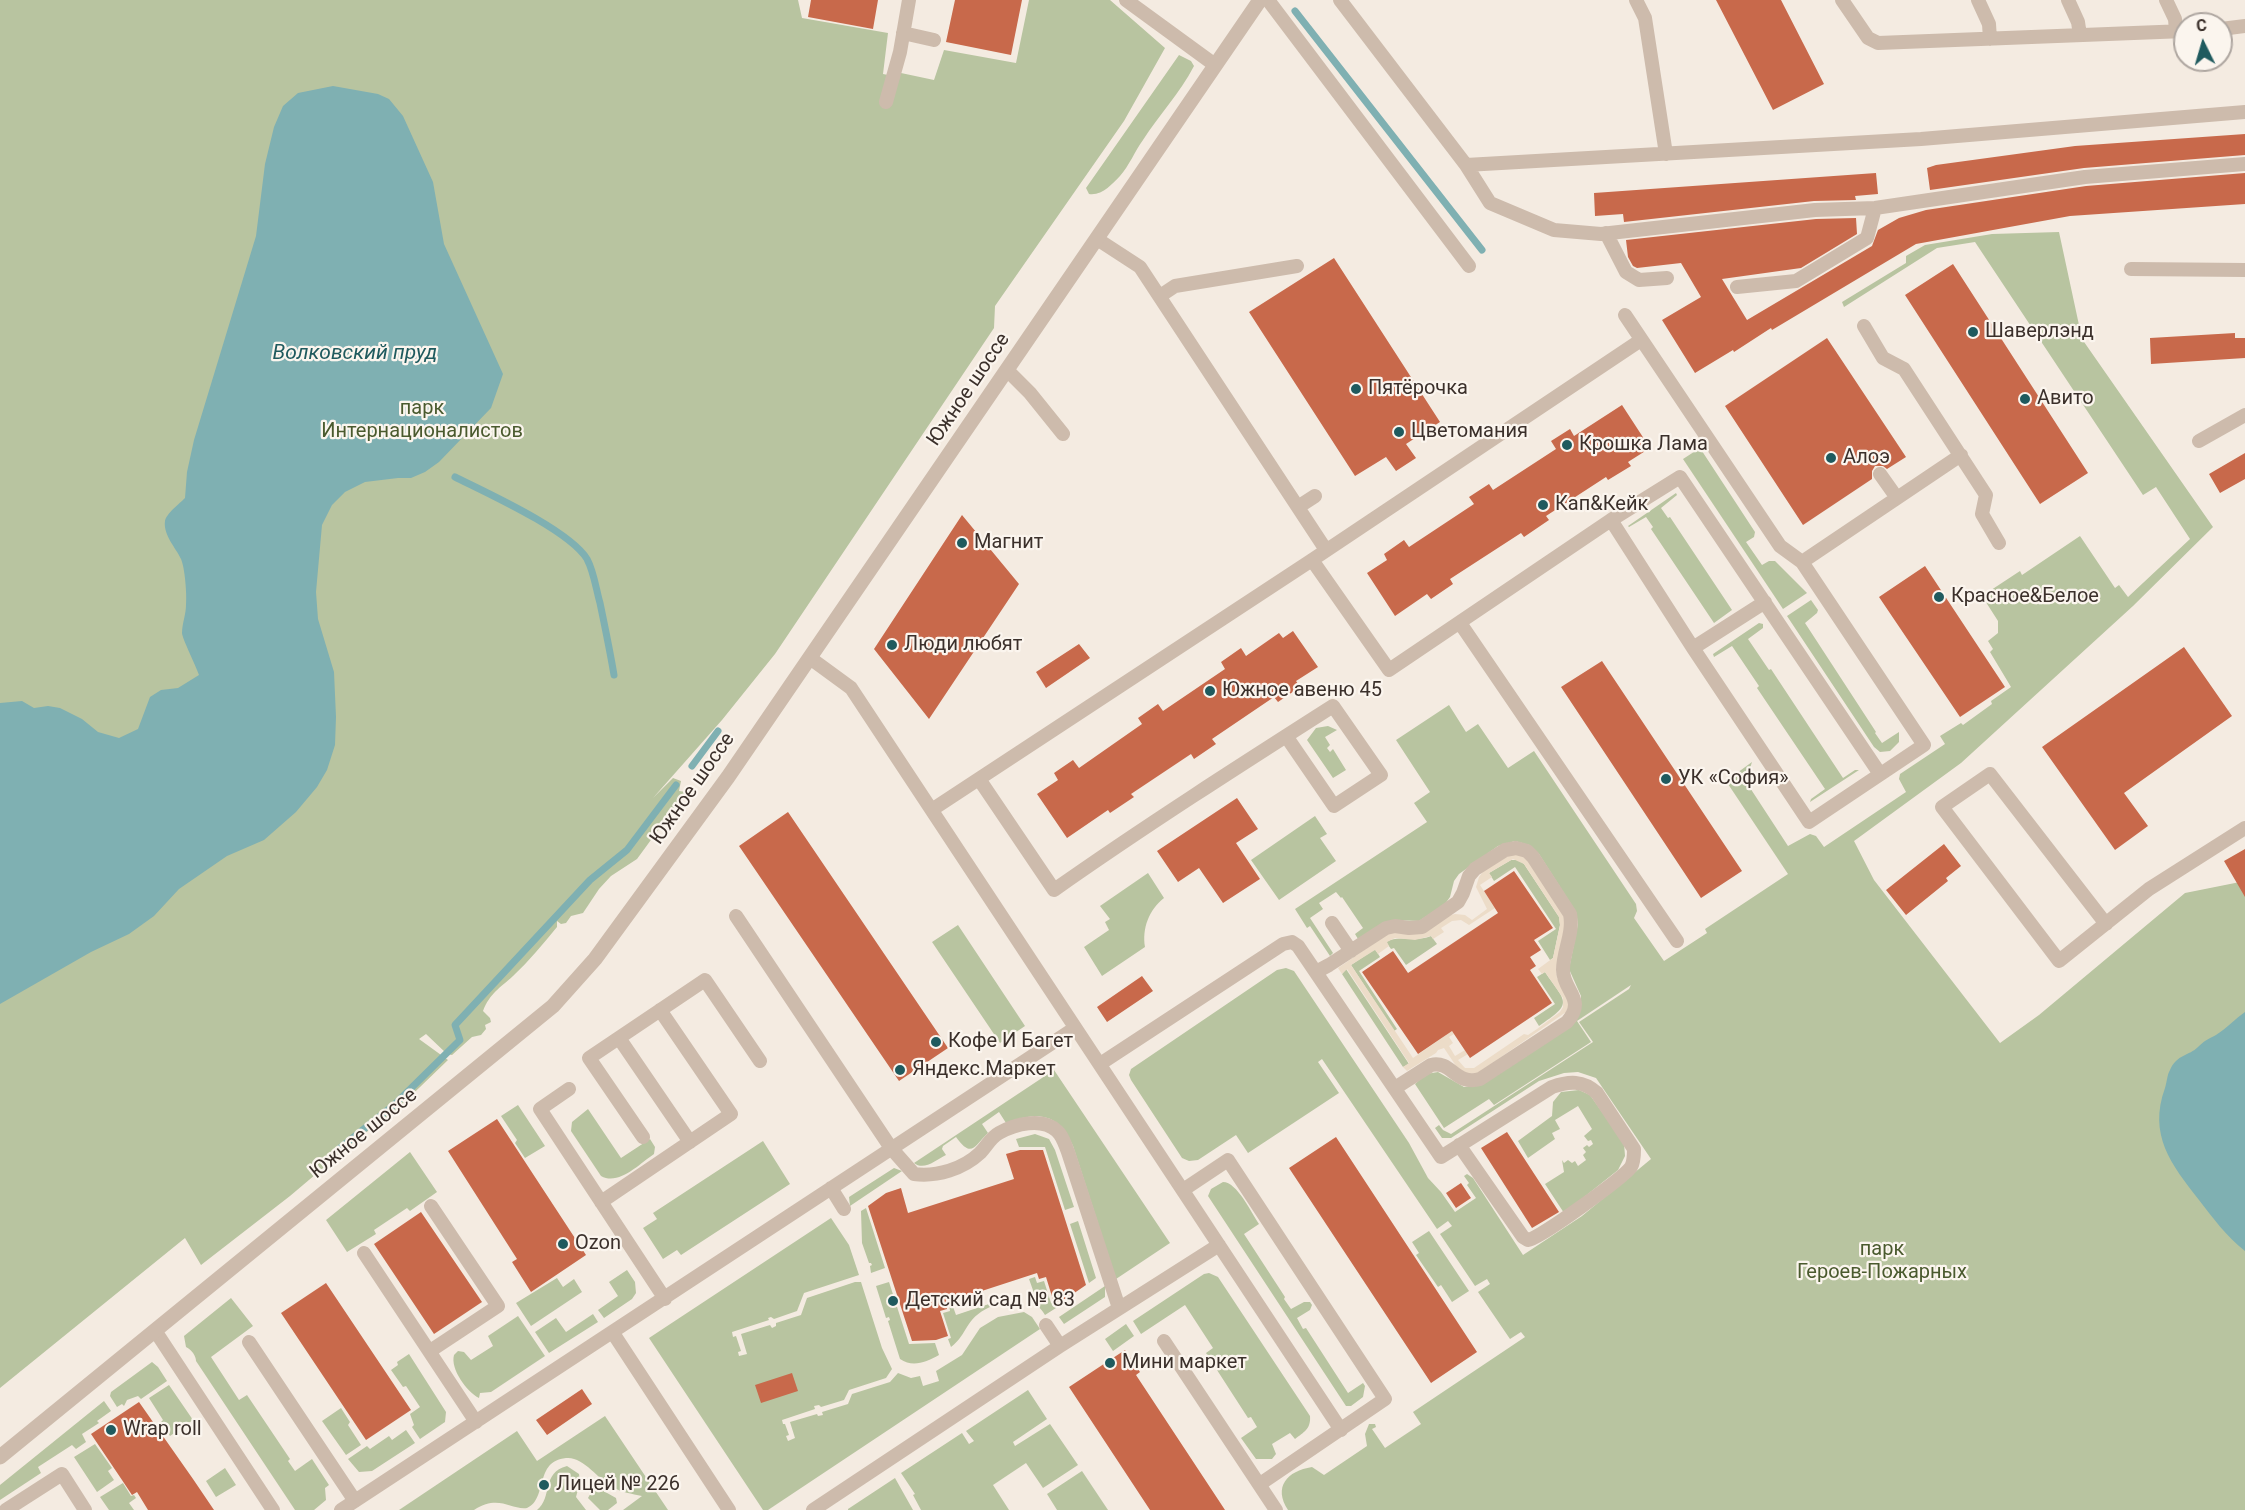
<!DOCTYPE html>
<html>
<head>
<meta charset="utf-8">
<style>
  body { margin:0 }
  #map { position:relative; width:2245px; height:1510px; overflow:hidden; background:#f4ebe1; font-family:Roboto,sans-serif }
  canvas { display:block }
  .north { position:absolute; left:2173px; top:12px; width:60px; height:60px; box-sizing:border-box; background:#fbf5ee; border:2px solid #aea6a0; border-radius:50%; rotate:355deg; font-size:16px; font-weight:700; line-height:24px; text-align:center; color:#3b302b }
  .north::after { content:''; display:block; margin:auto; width:21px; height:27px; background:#1f5a5e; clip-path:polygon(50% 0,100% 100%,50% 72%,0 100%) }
</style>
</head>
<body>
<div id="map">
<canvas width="2245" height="1510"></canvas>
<div class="north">С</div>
</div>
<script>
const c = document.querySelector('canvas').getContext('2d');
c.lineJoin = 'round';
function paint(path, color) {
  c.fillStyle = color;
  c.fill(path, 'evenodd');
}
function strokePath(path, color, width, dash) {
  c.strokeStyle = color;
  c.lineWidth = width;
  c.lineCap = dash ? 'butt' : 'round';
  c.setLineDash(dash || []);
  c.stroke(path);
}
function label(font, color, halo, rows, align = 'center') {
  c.font = font + ' Roboto,sans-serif';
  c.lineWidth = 4.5;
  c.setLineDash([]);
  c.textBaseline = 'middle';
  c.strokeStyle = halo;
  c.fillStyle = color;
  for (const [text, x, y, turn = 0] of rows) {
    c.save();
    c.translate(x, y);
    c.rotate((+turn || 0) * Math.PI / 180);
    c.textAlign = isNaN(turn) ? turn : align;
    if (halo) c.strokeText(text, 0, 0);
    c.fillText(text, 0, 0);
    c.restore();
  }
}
paint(new Path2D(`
  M0,0H798L802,18L888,33L883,74L899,77L901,73L934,80L944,50L1016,63L1029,0H1110L1165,48L1124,121L995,306L994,328L775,654L722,720L653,798L673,778L681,781L679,791L686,792L637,859L611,876L599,889L583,913L571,916L566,923L561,924L557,921V927C543,944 529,961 513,976C500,988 490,993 483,1011L490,1018L491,1022L485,1025L486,1029L481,1035L472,1037L452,1055L447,1054L426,1034L419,1039L448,1060L392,1114L361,1136L290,1196L201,1265L185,1238L0,1388Z
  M1179,55L1191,61L1194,66C1180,93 1159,115 1143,140C1135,151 1129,166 1120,176C1112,184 1102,196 1089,194L1086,188Z
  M2059,232L2082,339L2213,527L2133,606L1961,763L1854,841L1874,880L2000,1043L2039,1015L2185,893L2245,881V1510H1288C1273,1487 1287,1471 1312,1467L1324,1475L1367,1446L1365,1434L1369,1424H1375L1376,1427L1372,1429L1385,1448L1421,1424L1413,1412L1525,1337L1521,1332L1510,1339L1478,1292L1490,1284L1487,1279L1475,1286L1440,1234L1452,1226L1448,1221L1437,1229L1322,1059L1318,1062L1339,1093L1248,1153L1236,1135L1198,1160L1189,1161L1182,1158L1131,1080L1129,1075L1131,1069L1277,970L1286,968L1294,971L1409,1143L1428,1178L1441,1192L1455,1212L1476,1198L1467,1185L1469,1183L1464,1176L1467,1174L1473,1178L1523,1255L1582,1216L1651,1159L1596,1078L1578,1072L1564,1073L1539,1081L1451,1138H1442L1435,1128L1439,1125L1443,1130L1451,1134L1593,1042L1579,1022L1629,989L1631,985L1577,1021L1591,1042L1494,1105L1489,1099L1444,1128L1415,1084L1426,1074L1438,1072L1464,1087L1482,1085L1570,1027L1576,1021L1581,1006V996L1569,969L1578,924L1576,912L1539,854L1529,845L1515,841L1498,846L1459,874L1454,881L1450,897L1445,904L1419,921L1392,920L1358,939L1355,934L1363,928L1342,897L1341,898L1336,892L1319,903L1323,909L1310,918L1333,953L1330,956L1310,926L1307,928L1295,909L1427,822L1414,803L1430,792L1396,740L1449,705L1466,732L1478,724L1508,768L1534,751L1636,904L1637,911L1634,918L1664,961L1707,933L1705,929L1788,874L1726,781L1752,762L1750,768L1741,774L1788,846L1810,834L1816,836L1824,847L1906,792L1899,779L1900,774L1945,744L1940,736L1961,723L1963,725L1992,704L1991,701L2011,687L1990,652L1993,649L1988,641L1998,633V621L1982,596L2020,571L2022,575L2025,573L2080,536L2115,588L2119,585L2128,597L2190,539L2156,487L2143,495L1975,242L1937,248L1844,307L1842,302L1906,263V256L1925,245L1992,234Z
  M1700,448L1755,532L1754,537L1746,542L1762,565L1769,561H1775L1807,593L1783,609L1683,459Z
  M1676,493L1677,495L1661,508L1668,518L1670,517L1732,610L1714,623L1651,529L1653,527L1646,517L1629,527L1628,526Z
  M1811,600L1818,610L1817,613L1805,623L1876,732L1875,733L1882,743L1899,732V742L1890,751L1880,752L1874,747L1787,616Z
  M1759,623L1763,624V628L1748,639L1769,670L1771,669L1843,778L1855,770H1859L1810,802L1811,799L1825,789L1757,688L1759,686L1732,646L1714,657L1713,654Z
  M1328,726L1337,730L1325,737L1330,745L1327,748L1330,752L1333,749L1346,770L1333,778L1307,740L1316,728Z
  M1315,816L1327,834L1320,838L1336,861L1279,900L1251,860Z
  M1511,860H1519L1524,864L1559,917L1560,925L1553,958L1550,960L1538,941L1556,929L1515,867L1494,881L1489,873Z
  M1148,873L1164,898C1149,910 1142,928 1145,947L1102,976L1084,947L1109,930L1105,922L1110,919L1100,906Z
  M958,925L1025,1026L1000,1043L932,942Z
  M1431,936L1437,944L1406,965L1394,948L1391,949L1386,942C1399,934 1414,943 1431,936Z
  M1375,949L1380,957L1359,971L1397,1029L1394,1031L1351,965Z
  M1346,969L1409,1064L1403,1067L1342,974Z
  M1545,972C1567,1004 1573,1003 1539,1026L1534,1018L1555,1004L1537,977Z
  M1054,1070L1170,1243L1116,1279L1073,1146C1058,1113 1039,1111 1006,1123L999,1112L982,1124L988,1133C974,1146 972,1159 956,1137L943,1146L942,1149L946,1155C936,1160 924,1171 914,1163Z
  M1579,1090L1590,1095L1624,1143L1625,1156L1618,1170L1564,1213L1545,1184L1564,1172L1562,1160L1564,1163L1568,1160L1572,1163L1575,1161L1578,1166L1586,1160L1583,1155L1586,1152L1583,1148L1587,1145L1589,1147L1593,1144L1591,1140L1588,1141L1584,1136L1592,1129L1578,1106L1555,1120L1560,1129L1552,1133L1555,1139L1528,1158L1518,1141L1552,1116L1553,1102L1561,1092Z
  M518,1105L545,1146L525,1158L515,1143L517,1140L501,1116Z
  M588,1109L621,1158L650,1139L655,1147L654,1154C639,1164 619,1186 601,1176L571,1131L572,1122Z
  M1035,1134L1049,1139L1055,1150L1074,1207L1065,1210L1045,1147H1019L1016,1139Z
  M763,1141L790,1184L681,1255L677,1250L663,1259L643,1228L657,1219L653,1213Z
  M410,1152L437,1192L410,1211L407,1208L374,1230L376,1234L347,1252L326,1220Z
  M894,1168L902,1171L850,1206L849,1197Z
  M1223,1182C1237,1182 1251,1212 1259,1224L1244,1234L1285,1297L1284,1299L1291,1309L1304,1302H1310L1312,1305L1310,1310L1297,1318L1303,1329L1306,1328L1348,1393L1363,1383L1365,1386L1363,1397L1351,1406H1346L1208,1196L1211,1189Z
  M866,1208L885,1268L871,1273L870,1266L872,1265L871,1263H869L862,1243L861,1211Z
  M831,1218L849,1245L859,1275L804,1293L797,1311L774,1319L771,1317L768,1318L769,1320L732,1332L733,1337L736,1336L741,1351L738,1352L739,1356L747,1354L741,1334L770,1325L772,1328L776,1326V1323L801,1315L807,1298L855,1282H861L882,1348L892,1369L886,1378L849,1390L844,1400L821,1407L819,1405L814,1406L815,1409L782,1420L783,1424H785L789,1435L786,1436L788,1441L795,1438L790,1422L817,1414L818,1416L823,1415L822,1412L848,1404L852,1394L890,1382L898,1373L911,1378L920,1376L923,1386L939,1381L936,1371L962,1355L980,1328L998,1317L1024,1312L1032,1317L1040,1329L768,1510H763L649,1338Z
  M1078,1221L1096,1278L1089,1283L1070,1224Z
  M1429,1231L1469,1291L1452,1302L1441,1285L1438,1287L1416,1255L1419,1253L1412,1242Z
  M627,1270L635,1282L636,1293L632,1299L604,1318L598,1310L618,1296L609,1282Z
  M1209,1273L1218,1277L1310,1416C1311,1429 1304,1432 1295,1439L1290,1433L1272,1444L1276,1454L1272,1459H1256L1241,1438L1257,1427L1251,1417L1248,1418L1206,1353L1213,1348L1185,1305L1141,1334L1133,1321L1204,1274Z
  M1035,1277L1037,1283L1044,1281L1051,1303H1054L1056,1308L1045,1315C1040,1306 1034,1305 1030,1295L1034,1293L1029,1279Z
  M557,1278L563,1287L574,1279L582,1292L531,1326L516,1303Z
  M889,1282L909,1344L935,1343L939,1355C926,1362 913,1368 900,1359L888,1321L890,1320L889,1317L886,1318L876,1286Z
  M1105,1286V1297L1064,1324L1059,1317Z
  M231,1298L253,1326L211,1357L239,1400L247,1395L290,1459L288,1461L295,1471L312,1459L329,1485L325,1488L326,1500L314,1510H295L196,1361C196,1356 192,1350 186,1347L184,1336Z
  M952,1304L956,1315L989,1304L990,1307C964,1319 969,1333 951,1347L948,1339L951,1338L943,1313L950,1311L949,1305Z
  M593,1314L598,1322L549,1353L535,1332L556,1318L566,1332Z
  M518,1316L545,1356L491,1392L480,1393L479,1398C467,1392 450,1369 454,1355L458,1351L464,1352L471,1360L493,1346L488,1336Z
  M1126,1324L1134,1336L1113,1351L1105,1339Z
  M409,1354L446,1412L445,1422L420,1439L412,1427L414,1425L410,1414L420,1407L406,1386L403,1387L391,1370L398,1365L397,1362Z
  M152,1362L158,1367L167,1381L141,1399L138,1396L127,1400L124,1406L122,1404L117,1407L110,1396L111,1392Z
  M169,1385L193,1420L170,1436L161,1422L163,1420L149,1398Z
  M1028,1390L1047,1419L1013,1442L1015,1446L1050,1424L1078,1465L1043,1488L1026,1463L993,1485L1009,1510H921L913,1495L915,1494L901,1473L962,1433L969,1444L974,1441L966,1431Z
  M104,1401L111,1411L97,1421L99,1423L82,1434L86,1442L76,1449L72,1445L38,1467L41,1473L0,1500V1485Z
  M341,1408L350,1422L348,1425L361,1445L346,1455L322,1421Z
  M605,1416L668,1510H623L642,1496C632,1494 621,1492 612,1487C598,1479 583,1456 566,1458C534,1461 548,1499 527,1508C510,1510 499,1494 474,1510H399L517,1431L537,1461Z
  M406,1430L415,1443L372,1471L359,1472L348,1459L367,1446L370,1449L389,1436L392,1440Z
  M95,1444L112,1468L108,1471L114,1480L97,1492L74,1457Z
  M567,1466L579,1474L580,1482L576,1497L586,1510H537C553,1497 541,1473 567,1466Z
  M225,1468L236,1485L216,1497L206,1481Z
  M1082,1471L1108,1510H1057L1047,1494Z
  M895,1478L913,1510H848V1509Z
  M123,1483L131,1496L134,1495L136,1498L129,1503L134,1510H109L100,1497Z
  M593,1489H600L616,1498L617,1503L608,1510H600L588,1498Z`), '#b8c4a0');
paint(new Path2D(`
  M1518,854L1527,858L1564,915L1565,925L1556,970L1557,978L1568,998L1569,1007L1566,1012L1478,1073L1466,1074L1456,1066L1444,1048L1438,1050L1436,1053L1407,1071L1403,1067L1409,1063L1347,969L1342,974L1338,968L1389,933L1455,914L1465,915L1472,920L1487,909L1476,887L1479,877L1484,870L1507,855ZM1513,859L1524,864L1559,917L1560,925L1553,958L1538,969L1542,974L1545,972L1563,998V1007L1560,1012L1537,1029L1528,1035L1524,1034L1474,1068H1465L1458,1060L1468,1054L1465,1050L1455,1056L1449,1046L1453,1043L1449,1037L1454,1034L1447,1024L1446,1035L1413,1058L1351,965L1375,950L1378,954L1389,946L1387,942L1395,938L1415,940L1431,936L1433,939L1444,932L1441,928L1452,921L1461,920L1469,925L1495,908L1480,885L1492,877L1489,873Z`), '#ecdcc8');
paint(new Path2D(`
  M333,86L378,94L389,99L403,116L433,182L444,244L503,374L491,408L439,462L425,472L411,478H398L365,482L345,492L332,505L322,525L316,592L318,619L334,672L336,717L335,745L327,770L317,787L296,812L264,840L227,856L179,889L154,916L129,934L91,952L0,1004V703L22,701L34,708L48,706L60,708L82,719L98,732L119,738L138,729L150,697L161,690L178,688L199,675C196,666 182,638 182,633C182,624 186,614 186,605C187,595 185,568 181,559C176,548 163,535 165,521C166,514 180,503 185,498L187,472L194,440L256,236L265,164L274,127L283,106L298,93Z
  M2245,1012V1251C2226,1236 2213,1218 2199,1200C2171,1164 2148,1135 2165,1088C2167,1082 2167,1075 2170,1070C2177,1054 2189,1056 2198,1047C2204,1041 2208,1039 2216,1035C2227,1028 2235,1019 2245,1012Z`), '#7fb0b2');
strokePath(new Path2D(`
  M1295,11L1482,250
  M455,477C487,493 569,530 587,559C594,572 596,589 600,603C605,627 610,651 614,675
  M692,766L718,731
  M340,1148L394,1105L460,1040L455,1025L590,880L627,850L676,785`), '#7fb0b2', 7);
paint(new Path2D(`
  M811,0H878L873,29L808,17Z
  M955,0H1022L1011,55L946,42Z
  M1716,0H1781L1824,84L1773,110Z
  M2245,134V155L2084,168L1930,190L1927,168L1936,165L2075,146Z
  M1876,173L1878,194L1855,196L1856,200L1814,201L1624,222L1623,214L1595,216L1594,193Z
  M2245,173V204L2070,216L1916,244L1772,330L1771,328L1734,352L1733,350L1695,373L1662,320L1701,297L1681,263L1637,268L1633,266L1628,257L1626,240L1816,219L1856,218L1857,234L1801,268L1722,279L1747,320L1872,246L1878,230L1899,218L1926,210L2086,186Z
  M1334,258L1440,422L1406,444L1416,458L1396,471L1386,457L1355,476L1249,312Z
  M1953,264L2088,473L2040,504L1905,295Z
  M2235,333V338H2245V358L2151,364L2150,338Z
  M1827,338L1906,457L1887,469L1883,466H1875L1872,471V479L1803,525L1725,406Z
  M1622,405L1650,448L1628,462L1631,466L1608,480L1606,477L1546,516L1549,520L1524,537L1521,533L1450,579L1453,584L1431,599L1427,594L1395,616L1367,573L1387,560L1384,554L1404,540L1409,547L1474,504L1469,497L1489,484L1493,490L1556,449L1551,441L1570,429L1574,436Z
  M2245,453V479L2220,493L2209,474Z
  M962,515L1019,584L929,719L874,649Z
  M1925,566L2005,687L1960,717L1879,597Z
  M1293,631L1318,667L1296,681L1300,687L1278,702L1274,697L1212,739L1216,744L1194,759L1191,754L1131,794L1134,797L1110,813L1108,810L1067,838L1037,794L1058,780L1054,773L1073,760L1079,768L1142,724L1138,718L1158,704L1163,711L1225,669L1221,662L1241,648L1246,656L1279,633L1283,638Z
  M1079,644L1090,658L1046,688L1036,672Z
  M2184,647L2232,716L2124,793L2148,826L2115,850L2042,747Z
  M1602,661L1742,871L1701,898L1561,687Z
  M1237,798L1258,829L1236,843L1260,879L1223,903L1199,868L1178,882L1157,851Z
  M788,812L948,1048L899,1081L739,846Z
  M1944,844L1961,866L1946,878L1948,881L1906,915L1886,890Z
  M2245,849V897L2224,861Z
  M1514,871L1553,928L1534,940L1541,950L1530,957L1536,966L1530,970L1552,1003L1470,1058L1452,1031L1418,1054L1362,972L1393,951L1408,973L1498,913L1484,891Z
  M1142,976L1153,991L1107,1022L1097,1007Z
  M497,1119L586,1255L531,1292L512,1262L517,1259L448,1151Z
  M1507,1132L1559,1212L1532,1228L1481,1148Z
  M1336,1137L1477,1352L1431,1383L1289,1168Z
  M1020,1150H1043L1086,1285L1067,1298L1054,1303L1046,1277L1039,1279L1037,1273L945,1303L947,1309L940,1311L948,1336L936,1340L912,1341L868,1206L886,1193L901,1188L908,1213L1014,1179L1006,1154Z
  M1461,1183L1471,1198L1456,1208L1446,1193Z
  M421,1212L482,1302L434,1334L374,1244Z
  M326,1283L411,1410L366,1440L281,1313Z
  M1125,1350L1140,1372L1136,1375L1225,1510H1150L1069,1387Z
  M792,1373L798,1391L761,1403L755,1385Z
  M582,1389L592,1404L547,1435L536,1420Z
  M139,1402L193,1479L214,1510H148L137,1492L132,1495L122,1480L91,1434Z`), '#c8694b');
strokePath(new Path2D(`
  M1126,0L1215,65
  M1268,0L1469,266
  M1340,0L1466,165L1490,203L1554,230L1601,234L1815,210L1875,208L2085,177L2245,164
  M1636,0L1645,18L1666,154
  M1842,0L1868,38L1878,43L2185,31
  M1978,0L1989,24L1990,39
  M2068,0L2078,22L2080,35
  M2166,0L2175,19L2176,31
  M2221,29L2245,26
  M903,33L934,40
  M886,102L900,52L909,0
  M1466,165L1921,139L2245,112
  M1606,233L1626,272L1639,280L1667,278
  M1097,239L1140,267L1326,550
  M2131,269L2245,270
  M1737,287L1796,281L1867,238L1875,208
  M1160,296L1175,286L1297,266
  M1864,326L1883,358L1904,369L1986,495L1982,514L1999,543
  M1007,370L1030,393L1063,434
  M2199,441L2245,415
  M1880,474L1897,498
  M1298,507L1315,496
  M1611,520L1680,477L1880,774
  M1312,560L1389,670L1611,520L1693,648L1809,822L1924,745L1802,562L1780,546L1625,315
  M1802,562L1961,455
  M1460,623L1677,941
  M1693,648L1765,602
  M810,658L851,688L1341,1430
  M979,779L1054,890C1145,826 1239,766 1333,706L1381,775L1334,806L1286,736
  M933,809L1312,560L1641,340
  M736,916L891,1148L914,1174C937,1177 963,1169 980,1153C987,1146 990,1138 999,1133C1015,1124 1042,1117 1057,1131C1063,1136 1065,1145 1068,1152L1119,1308
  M1332,923L1351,951
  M2106,924L1990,774L1942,807L2059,961L2149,889L2245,828
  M1316,972L1329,965L1386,928L1395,926L1409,928L1422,927L1458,902L1463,893L1469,876L1475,869L1505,850L1516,848L1527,851L1533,857L1570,914C1574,933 1563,951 1563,970C1563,991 1587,999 1567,1022L1480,1079C1455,1086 1452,1060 1431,1065L1395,1088
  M619,1038L690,1142
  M1100,1064L1283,944L1292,942L1298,946L1441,1157L1552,1087C1569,1081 1583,1080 1597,1093L1634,1149C1634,1155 1634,1162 1631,1167C1623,1178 1539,1239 1528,1240L1523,1237L1459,1145
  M569,1089L540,1109L665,1299
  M643,1137L589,1058L705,980L760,1061
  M831,1188L844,1209
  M1183,1190L1228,1160L1385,1399L1260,1484
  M601,1202L731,1114L660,1010
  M364,1253L476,1422
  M1046,1325L1060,1346
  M156,1332L273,1510
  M613,1333L729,1510
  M1164,1341L1276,1510
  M249,1342L355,1501
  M430,1351L498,1306L431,1206
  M6,1510L62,1474L85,1510
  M341,1510L1075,1028
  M813,1510L1060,1346L1219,1245`), '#cdbbac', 14);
strokePath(new Path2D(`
  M0,1457L553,1006L595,959L728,777L1260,0`), '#cdbbac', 15);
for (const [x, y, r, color] of [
  [1973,332,6,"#1f5a5e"],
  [1356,389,6,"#1f5a5e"],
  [2025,399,6,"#1f5a5e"],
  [1399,432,6,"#1f5a5e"],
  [1567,445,6,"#1f5a5e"],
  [1831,458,6,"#1f5a5e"],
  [1543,505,6,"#1f5a5e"],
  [962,543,6,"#1f5a5e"],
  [1939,597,6,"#1f5a5e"],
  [892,645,6,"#1f5a5e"],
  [1210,691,6,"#1f5a5e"],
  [1666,779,6,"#1f5a5e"],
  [936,1042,6,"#1f5a5e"],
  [900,1070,6,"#1f5a5e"],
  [563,1244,6,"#1f5a5e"],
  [893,1301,6,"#1f5a5e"],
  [1110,1363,6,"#1f5a5e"],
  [111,1430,6,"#1f5a5e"],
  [544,1485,6,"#1f5a5e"]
]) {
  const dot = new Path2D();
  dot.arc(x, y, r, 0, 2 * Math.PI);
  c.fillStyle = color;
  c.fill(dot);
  strokePath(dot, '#fbf5ee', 2);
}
label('20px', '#3b302b', '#fbf5ee', [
  ["Шаверлэнд",1985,332],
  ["Пятёрочка",1368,389],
  ["Авито",2037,399],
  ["Цветомания",1411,432],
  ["Крошка Лама",1579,445],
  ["Алоэ",1843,458],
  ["Кап&Кейк",1555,505],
  ["Магнит",974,543],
  ["Красное&Белое",1951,597],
  ["Люди любят",904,645],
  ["Южное авеню 45",1222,691],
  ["УК «София»",1678,779],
  ["Кофе И Багет",948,1042],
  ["Яндекс.Маркет",912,1070],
  ["Ozon",575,1244],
  ["Детский сад № 83",905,1301],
  ["Мини маркет",1122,1363],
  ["Wrap roll",123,1430],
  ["Лицей № 226",556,1485]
], 'left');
label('20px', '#3b302b', '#fbf5ee', [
  ["Южное шоссе",969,390,-56],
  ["Южное шоссе",693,789,-55],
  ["Южное шоссе",364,1134,-39]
]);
label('20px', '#4a5a2e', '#fbf5ee', [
  ["парк",422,409],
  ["Интернационалистов",422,432],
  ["парк",1882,1250],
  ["Героев-Пожарных",1882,1273]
]);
label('italic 21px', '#1f5a5e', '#fbf5ee', [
  ["Волковский пруд",355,354]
]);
</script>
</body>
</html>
